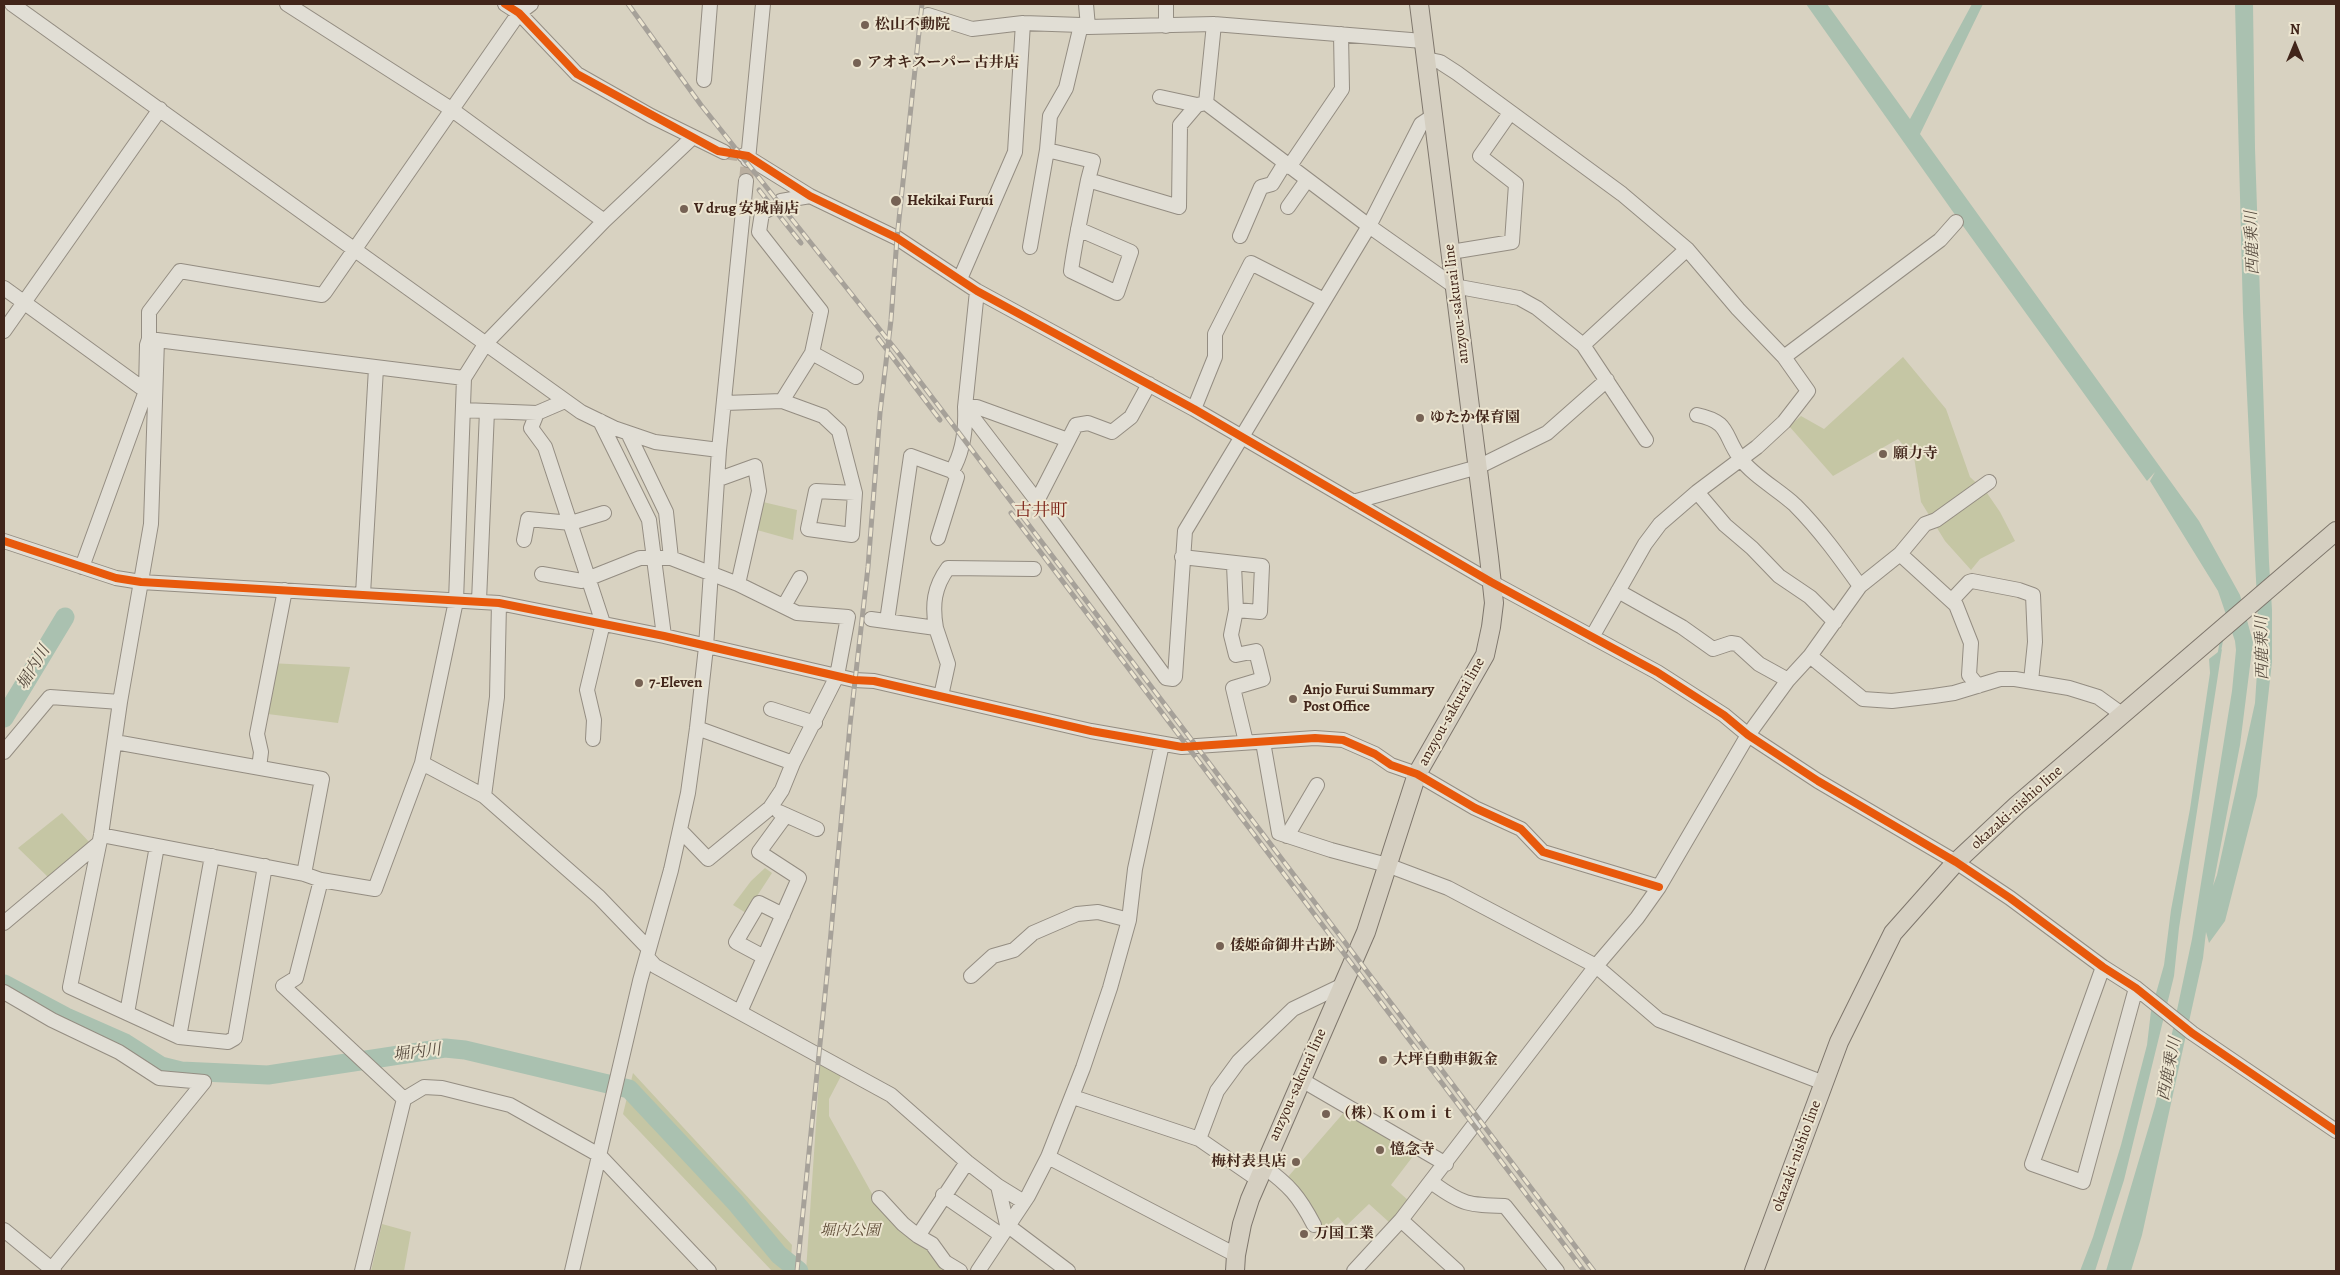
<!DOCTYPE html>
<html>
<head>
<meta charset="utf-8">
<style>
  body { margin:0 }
  #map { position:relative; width:2340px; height:1275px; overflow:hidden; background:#d8d2c1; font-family:Alegreya,serif }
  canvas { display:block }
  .frame { position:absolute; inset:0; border:5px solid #41251a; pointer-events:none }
  .north { position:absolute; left:2270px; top:20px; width:50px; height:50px; -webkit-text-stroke:4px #ece5d0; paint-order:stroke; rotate:0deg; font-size:14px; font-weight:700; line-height:20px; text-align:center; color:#41251a }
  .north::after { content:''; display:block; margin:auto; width:18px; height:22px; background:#41251a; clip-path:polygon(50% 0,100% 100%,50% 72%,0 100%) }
</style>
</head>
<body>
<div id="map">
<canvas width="2340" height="1275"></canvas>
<div class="frame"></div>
<div class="north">N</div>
</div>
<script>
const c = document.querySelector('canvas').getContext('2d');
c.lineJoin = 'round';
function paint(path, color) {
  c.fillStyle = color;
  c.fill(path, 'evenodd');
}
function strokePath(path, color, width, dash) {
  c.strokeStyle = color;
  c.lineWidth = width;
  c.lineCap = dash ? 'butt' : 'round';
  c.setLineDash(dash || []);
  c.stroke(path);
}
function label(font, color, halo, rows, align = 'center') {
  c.font = font + ' Alegreya,"Noto Serif JP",serif';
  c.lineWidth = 4;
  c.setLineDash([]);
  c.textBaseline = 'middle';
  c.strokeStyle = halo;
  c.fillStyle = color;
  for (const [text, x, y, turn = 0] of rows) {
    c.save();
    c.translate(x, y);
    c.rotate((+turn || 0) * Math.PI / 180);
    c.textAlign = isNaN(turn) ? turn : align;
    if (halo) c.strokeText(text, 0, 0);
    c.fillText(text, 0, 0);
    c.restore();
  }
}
paint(new Path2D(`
  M1903,357L1946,409L1970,477L1987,493L2000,512L2015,541L1980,559L1971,570L1945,541L1921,502L1914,457L1898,439L1833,476L1789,426L1801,416L1824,429Z
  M763,502L797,510L793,540L757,530Z
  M269,663L350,667L338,723L260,713Z
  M62,813L91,844L48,877L18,848Z
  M765,868L772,873L746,913L733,905L751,881Z
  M820,1065L829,1066L841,1076L829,1099V1116L875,1199L931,1245L955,1271H806Z
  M633,1073L792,1245L790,1271H772L623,1114Z
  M1346,1110L1417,1151L1391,1185L1409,1201L1390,1223L1369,1204L1346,1226L1338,1217L1321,1232L1309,1201L1287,1178Z
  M382,1224L411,1232L404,1271H371Z`), '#c5c6a4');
paint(new Path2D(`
  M1806,4H1827L1910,119L1972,4H1983L1920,134L2199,521L2240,595L2253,642L2240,745L2213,886L2217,875L2255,703L2259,641L2243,313L2235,4H2253L2255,149L2269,562L2272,610V662L2257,796L2225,921L2209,943L2206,932L2203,958L2142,1235L2131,1271H2106L2155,1106L2173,1029L2192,939L2232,691L2236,650L2235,641L2218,591L2150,481L2155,472L2147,481L1963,226Z
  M2222,649L2179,928L2174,976L2124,1180L2095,1271H2080L2093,1237L2121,1145L2147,1045L2151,1011L2164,965L2171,910L2190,809L2210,673L2209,659Z`), '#aac1b0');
strokePath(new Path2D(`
  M2219,654L2222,638`), '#aac1b0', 3);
strokePath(new Path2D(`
  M4,718L65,617
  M4,984L66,1017L125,1043L161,1066L181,1071L268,1075L445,1048L465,1050L629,1089L735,1202L779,1255L799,1271`), '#aac1b0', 19);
strokePath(new Path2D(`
  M724,152L744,155
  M746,181L748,160`), '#baafa0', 14, [14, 7]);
const minor = new Path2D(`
  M12,4L581,412L614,428L655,442L719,450
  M287,4L451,109L604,221
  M505,4L519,13L577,74L651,116L724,152
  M1086,4L1088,27
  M928,15L972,29L1023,23L1081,25L1088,27L1214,24L1423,41
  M1214,24L1206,103L1369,226L1454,286L1519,298L1537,308L1583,345L1646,440
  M1166,26V4
  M1426,59L1440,62L1457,73L1622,194L1687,249L1738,309L1784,357L1808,391L1784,422L1757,447L1697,492L1660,524L1645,544L1592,637
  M704,80L710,4
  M1160,97L1197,105
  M1047,150L1093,161L1088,180
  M744,155L810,196L897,238L977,291L1194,409L1491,582L1657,672L1724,715L1748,735L1818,781L1956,862L2010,898L2103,967L2136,988L2192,1033L2336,1131
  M748,160L763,4
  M1289,167L1342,89L1341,34
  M781,201L810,196
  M1288,207L1307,180
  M1078,229L1131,252L1117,293L1071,271C1075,241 1082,211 1088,180L1179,207L1180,125L1197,105L1206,103
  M1240,236L1261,187L1272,184L1285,163
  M1030,247L1047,150L1050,116L1066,88L1081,25
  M1451,252L1512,242L1516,184L1480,156L1510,113
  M960,279L1015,152L1023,23
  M4,288L146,391
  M977,291L965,407L1037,501L1166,678L1173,679L1175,677L1185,531L1369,226L1421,124L1433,116
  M4,331L160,109
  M157,340L151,524L120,702L101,835L70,987L179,1037
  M1583,345L1687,249
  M812,353L856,377
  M1784,357L1940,240L1956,222
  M464,378L149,339V312L180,271L322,295L325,292L519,13L531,4
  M782,401L823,416L839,431L855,493L852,535L808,529L816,491L855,493
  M725,403L782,401L812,353L821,311L759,232L762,213L769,209
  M1194,409L1215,357V334L1251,263L1324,300
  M463,410L537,413L565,401
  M537,413L531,428L545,447L603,623L587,690L594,720L593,739
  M600,421L649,520L664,636
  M628,433L666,512L671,558
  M952,471C963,452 966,429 965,407H977L1068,440
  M719,479L755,466L759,491L738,584
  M1697,492L1725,525L1752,548L1779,576L1810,597L1835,622
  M1037,501L1076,425L1088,423L1112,432L1131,417L1149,384
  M1353,502L1478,467L1547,433L1607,380
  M524,540L528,519L571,523L604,513
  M4,541L116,578L141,582L499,603L664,636L854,680L874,681L1091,731L1182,747L1315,738L1343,740L1375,754L1391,765L1417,774L1475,808L1521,829L1543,852L1659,887
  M1900,554L1956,605L1971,643L1969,675L1978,686
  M1182,557L1262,566L1260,612L1236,610
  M1234,565L1236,610L1231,635L1236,655L1256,651L1263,679L1233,688L1246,742
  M82,567L146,391L147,345L149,339
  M542,574L582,581L640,558H671L738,584L797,613L848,617L837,676L793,763L782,790L770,808L708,859L680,830
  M1860,586L1900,554L1925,524L1936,520L1989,482
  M1618,591L1682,627L1713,649L1731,643L1737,644L1759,664L1788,680
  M363,594L376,368
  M1952,600L1969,582L1972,581L2019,590L2033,595L2035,642L2031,681
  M479,601L487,411
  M784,606L800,578
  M871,619L936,628L948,664L941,696
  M887,621L911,456L952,471L957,477L938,538
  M936,628C932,605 934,587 948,568L1034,569
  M1810,656L1863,699L1892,701L1934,696L1954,693L2000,679H2015L2069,688L2098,697L2123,715
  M771,709L815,723
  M697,728L793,763
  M115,742L322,779L304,874
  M1263,742L1279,833L1331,850L1387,865L1448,888L1596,966L1659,1020L1824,1083
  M4,752L50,697L120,702
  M422,763L484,796L599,897L649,949
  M259,768L261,752L257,734L285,590
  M484,796L497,697L499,603
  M779,812L817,829
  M101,835L304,874L321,880L375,889L422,763L456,601L464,378L486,343L604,221L693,137
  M1287,836L1317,785
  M212,856L179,1037L228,1042L235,1038L265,866
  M321,880L296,978L283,986L404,1099
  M4,923L99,843
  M647,957L655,966L891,1095L967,1162L998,1186L1007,1225L1068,1271
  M764,957L736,942L759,903L783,915
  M2103,967L2032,1164L2083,1182L2136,988
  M971,976L993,956L1014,950L1033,933L1077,914L1098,912L1129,920
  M4,992L52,1020L119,1052L159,1078L204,1082L50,1271
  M740,1012L799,878L759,852L786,815
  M127,1013L157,846
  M1300,1079L1446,1164
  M1073,1097L1199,1139L1257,1179
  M1199,1139L1217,1091L1239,1061L1293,1009L1343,985
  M1048,1157L1236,1255
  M1263,1166C1289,1185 1299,1196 1314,1225
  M1434,1184C1463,1205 1469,1205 1505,1206L1557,1271
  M998,1186L1024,1202
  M943,1195L1001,1235
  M879,1198L903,1224L918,1236L932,1244L945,1262L960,1271
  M1401,1220L1457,1271
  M4,1230L54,1271
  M918,1236L967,1162
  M362,1271L404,1099L424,1087L442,1088L510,1105L599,1155L709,1271
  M572,1271L640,981L671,870L688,793L697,728L706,647L719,450L746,181
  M978,1271L1028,1196L1048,1157L1083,1068L1110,988L1129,920L1135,869L1162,744
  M1354,1271L1401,1220L1596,966L1637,918L1659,887L1748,735L1788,680L1810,656L1860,586C1840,558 1820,530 1795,505C1779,490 1753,476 1740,458C1723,435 1731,422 1697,415`);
const major = new Path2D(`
  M1235,1271L1236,1255L1242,1224L1250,1199L1366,932L1417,774L1485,655L1491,627L1494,603L1489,557L1419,4
  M1754,1271L1839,1042L1893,933L1956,862L2017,805L2336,531`);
strokePath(minor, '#948d82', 16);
strokePath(major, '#7e766c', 20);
strokePath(minor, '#e1ded5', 14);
strokePath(major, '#d5cfc1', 18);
const rail = new Path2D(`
  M628,4L701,105L900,355L1594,1271
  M759,190L801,243
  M878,338L940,420
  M1011,513L1584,1271
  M797,1271L828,965L850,725L868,567L880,413L891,320L897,238L922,4`);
strokePath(rail, '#a6a199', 5);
strokePath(rail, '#ece5d0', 3, [9]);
strokePath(new Path2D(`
  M505,4L519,13L577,74L718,151L748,156L810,196L897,238L977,291L1194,409L1491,582L1657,672L1724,715L1748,735L1818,781L1956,862L2010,898L2103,967L2136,988L2192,1033L2336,1131
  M4,541L116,578L141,582L499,603L664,636L854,680L874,681L1091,731L1182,747L1315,738L1343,740L1375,754L1391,765L1417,774L1475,808L1521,829L1543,852L1659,887`), '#e8590c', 8);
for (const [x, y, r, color] of [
  [865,25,5,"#766254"],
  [857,63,5,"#766254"],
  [896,201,6,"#766254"],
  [684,209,5,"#766254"],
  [1420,418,5,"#766254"],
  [1883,454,5,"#766254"],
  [639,683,5,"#766254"],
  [1293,699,5,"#766254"],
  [1220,946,5,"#766254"],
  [1383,1060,5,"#766254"],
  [1326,1114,5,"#766254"],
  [1380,1150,5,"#766254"],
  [1296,1162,5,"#766254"],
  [1304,1234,5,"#766254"]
]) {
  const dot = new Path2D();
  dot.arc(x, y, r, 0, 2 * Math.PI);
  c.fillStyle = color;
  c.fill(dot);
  strokePath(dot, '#ece5d0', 2);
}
label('bold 15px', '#41251a', '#ece5d0', [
  ["松山不動院",875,25],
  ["アオキスーパー 古井店",867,63],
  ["Hekikai Furui",907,201],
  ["V drug 安城南店",694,209],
  ["ゆたか保育園",1430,418],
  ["願力寺",1893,454],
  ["7-Eleven",649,683],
  ["Anjo Furui Summary",1303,690],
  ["Post Office",1303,707],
  ["倭姫命御井古跡",1230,946],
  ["大坪自動車鈑金",1393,1060],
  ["（株）Ｋｏｍｉｔ",1336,1114],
  ["憶念寺",1390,1150],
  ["梅村表具店",1286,1162,"right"],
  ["万国工業",1314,1234]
], 'left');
label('15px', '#41251a', '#ece5d0', [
  ["anzyou-sakurai line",1457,304,-97],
  ["anzyou-sakurai line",1452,712,-61],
  ["okazaki-nishio line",2017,808,-42],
  ["anzyou-sakurai line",1298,1085,-66],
  ["okazaki-nishio line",1797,1156,-70]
]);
label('italic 15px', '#5e4b36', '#ece5d0', [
  ["堀内公園",850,1231]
]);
label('italic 16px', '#564a3e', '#ece5d0', [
  ["西鹿乗川",2253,243,-92],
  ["西鹿乗川",2263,648,-91],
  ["堀内川",34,668,-59],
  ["堀内川",417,1053,-7],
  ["西鹿乗川",2170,1069,-79]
]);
label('18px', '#7a1f14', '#ece5d0', [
  ["古井町",1041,512]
]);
</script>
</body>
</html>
